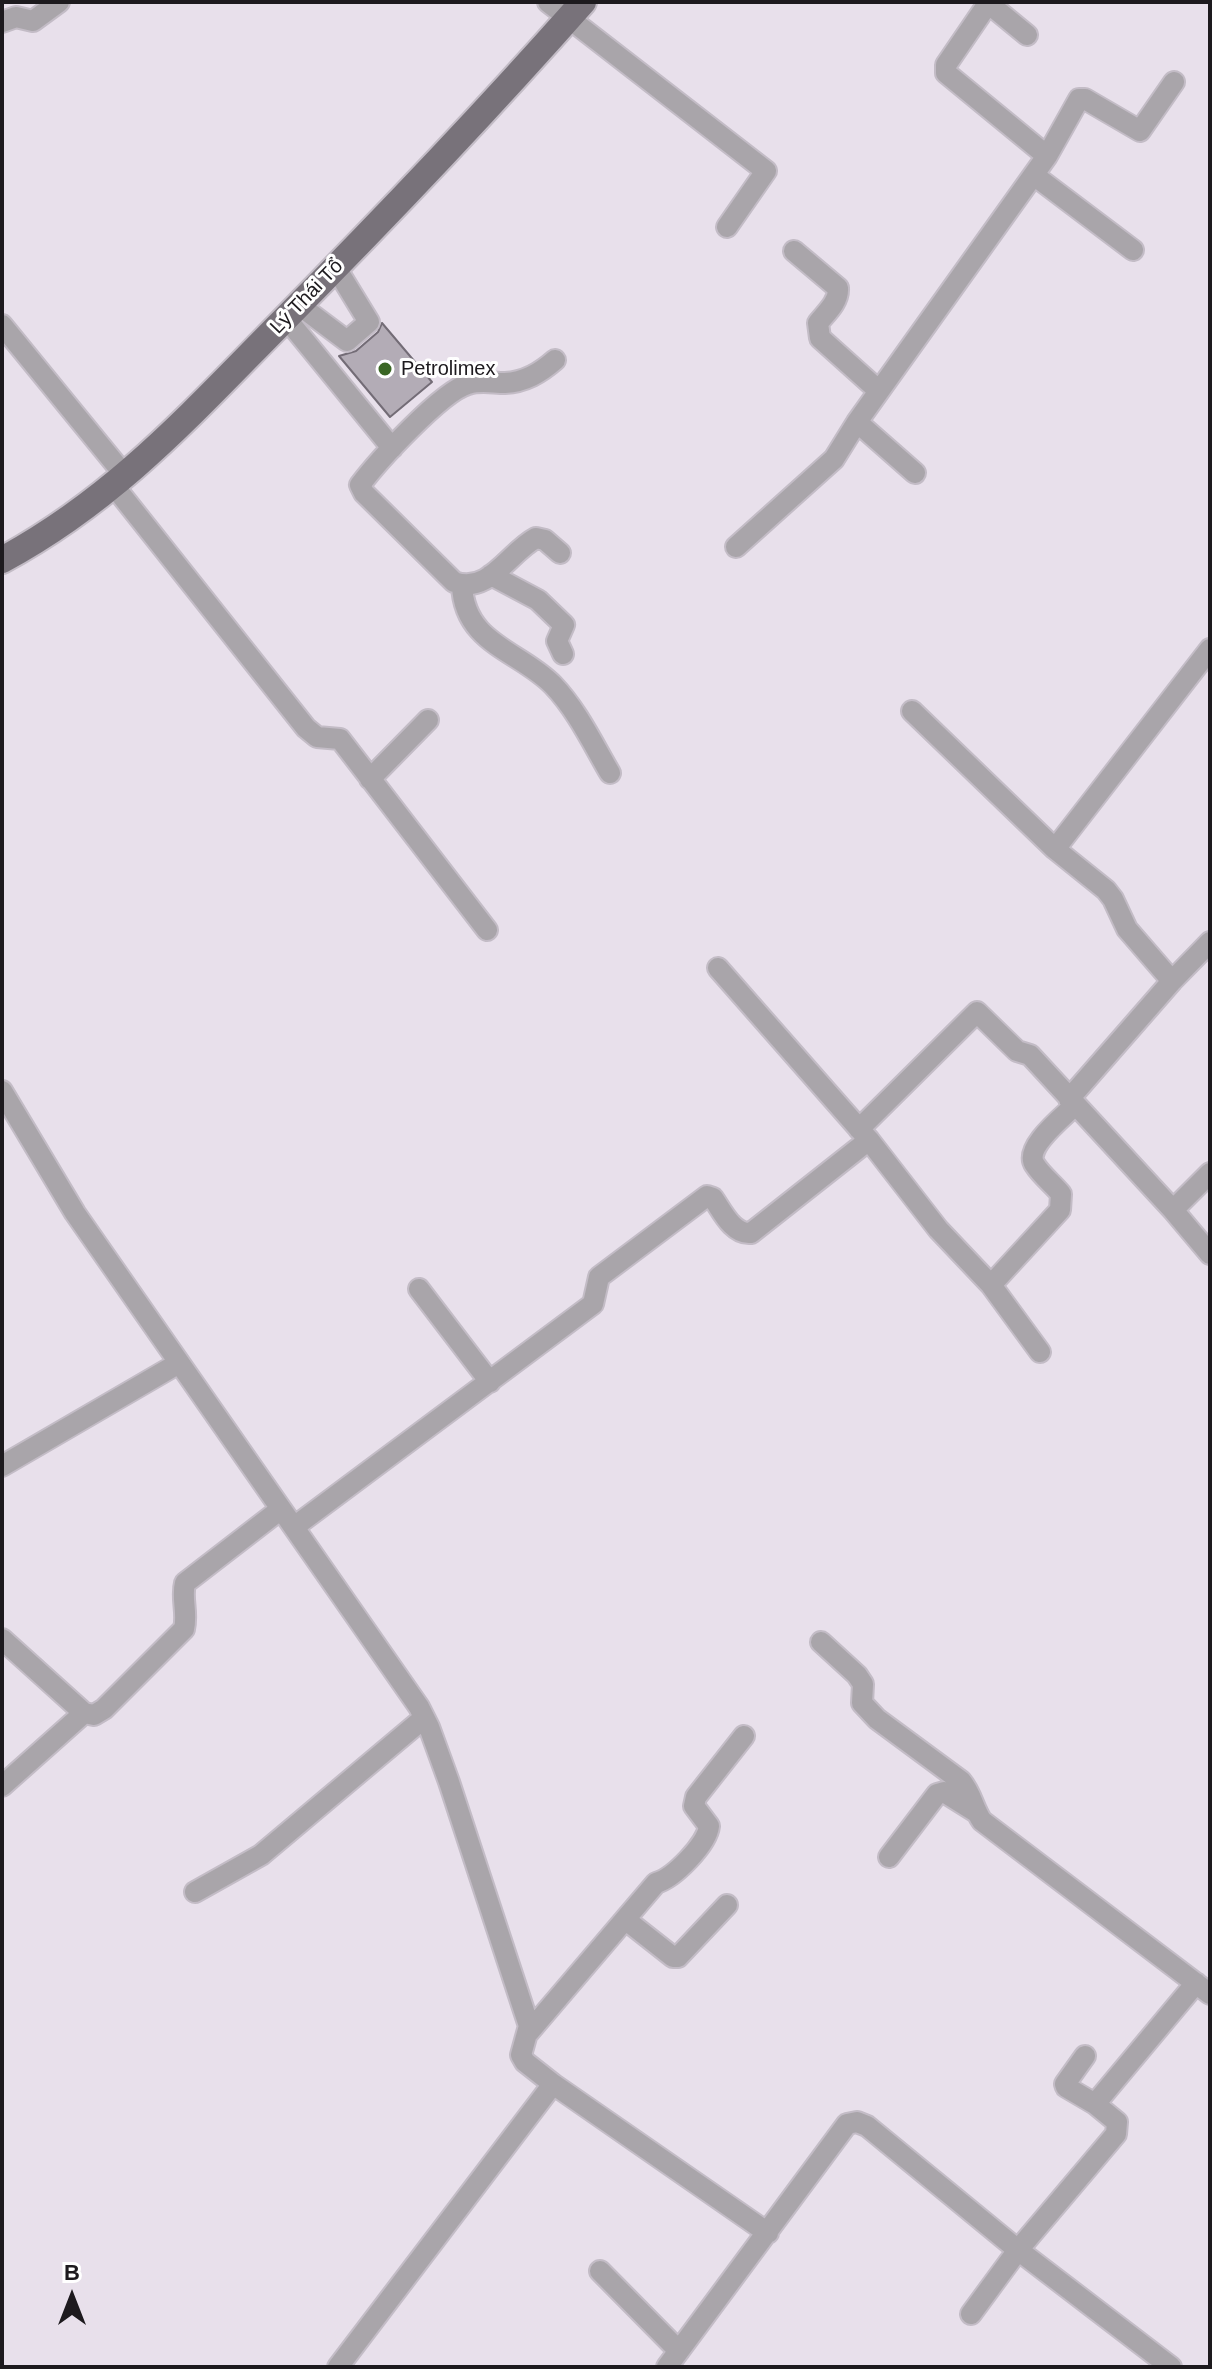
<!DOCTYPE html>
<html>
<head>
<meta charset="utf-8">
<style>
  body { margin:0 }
  #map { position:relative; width:1212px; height:2369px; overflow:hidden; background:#e8e0eb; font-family:Helvetica,sans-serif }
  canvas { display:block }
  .frame { position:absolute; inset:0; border:4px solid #1d1a1e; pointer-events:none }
  .north { position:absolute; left:32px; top:2257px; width:80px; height:80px; -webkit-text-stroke:6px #fff; paint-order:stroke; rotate:0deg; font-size:22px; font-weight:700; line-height:32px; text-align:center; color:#1d1a1e }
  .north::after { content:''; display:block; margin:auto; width:28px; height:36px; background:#1d1a1e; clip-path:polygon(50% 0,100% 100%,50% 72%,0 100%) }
</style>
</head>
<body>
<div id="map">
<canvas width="1212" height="2369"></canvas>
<div class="frame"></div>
<div class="north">B</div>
</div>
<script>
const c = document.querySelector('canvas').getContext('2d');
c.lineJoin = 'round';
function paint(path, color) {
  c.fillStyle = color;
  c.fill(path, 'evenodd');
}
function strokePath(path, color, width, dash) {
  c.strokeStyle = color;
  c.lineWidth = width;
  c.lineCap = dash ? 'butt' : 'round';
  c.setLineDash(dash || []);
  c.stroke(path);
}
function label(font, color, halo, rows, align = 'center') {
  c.font = font + ' Helvetica,sans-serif';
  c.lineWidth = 6;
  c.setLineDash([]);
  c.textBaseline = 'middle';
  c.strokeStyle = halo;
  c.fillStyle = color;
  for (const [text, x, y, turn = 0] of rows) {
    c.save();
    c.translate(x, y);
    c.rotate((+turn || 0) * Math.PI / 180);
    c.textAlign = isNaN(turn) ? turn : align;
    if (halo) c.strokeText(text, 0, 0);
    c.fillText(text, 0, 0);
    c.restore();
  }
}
const building = new Path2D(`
  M382,323L432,382L390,417L339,356L356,351L378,332Z`);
paint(building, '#b3acb6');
strokePath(building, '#736c76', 2);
const minor = new Path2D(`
  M548,2L766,171L727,227
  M988,3L1027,35
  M2,22L16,17L33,21L59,2
  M1047,156L1079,99H1085L1140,131L1174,82
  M1035,176L1133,250
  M794,251L838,288C839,302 826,313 818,323L820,338L879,391
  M299,305L347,341L369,322L336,268
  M286,318L392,448
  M2,325L126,477
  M555,360C540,373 525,382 505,383C493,383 480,380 468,384C441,392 378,461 360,485L364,493L454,582C489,595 509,552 536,538L545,540L560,553
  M857,422L915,473
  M114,486L306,728L317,737L340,739L487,930
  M736,547L834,459L857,422L1047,156L946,73V65L989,2
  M491,575L538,600L564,625L557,641L563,654
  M462,585C464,644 520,651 553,685C577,710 593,744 610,773
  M912,711L1055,849L1106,890L1113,899L1127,929L1172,981
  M370,779L428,720
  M1055,849L1210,649
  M2,1091L75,1213L419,1707L429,1727L449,1782L529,2026L521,2055L525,2062L553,2084L338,2367
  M1069,1099L1172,981L1210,942
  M859,1129L977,1012L1017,1051L1030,1055L1173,1210L1210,1254
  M869,1140L938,1229L991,1285L1040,1352
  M1173,1210L1210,1173
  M991,1285L1060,1210L1061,1194C1053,1184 1042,1176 1035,1165C1023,1148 1063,1117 1075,1105
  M419,1289L490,1382
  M2,1466L179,1363
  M294,1527L593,1304L599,1277L707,1196L713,1198C722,1211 733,1235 751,1233L869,1140L718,968
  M2,1639L84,1713L94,1715L104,1709L184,1629C188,1613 181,1598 185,1583L281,1509
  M821,1642L857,1675L863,1684L862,1703L877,1719L961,1781C972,1794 973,1808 982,1821L1210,1994
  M2,1786L84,1713
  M889,1857L937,1794L944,1792L976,1812
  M195,1892L261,1855L424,1718
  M626,1920L673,1957H678L727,1905
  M529,2032L656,1883C674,1878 707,1844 709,1826L694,1806L696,1797L744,1736
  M1085,2056L1065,2084L1066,2087L1095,2104
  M553,2084L768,2233
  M600,2271L679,2351
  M971,2314L1018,2250L1116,2134L1117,2122L1095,2104L1196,1983
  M667,2367L847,2124L857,2122L867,2126L1018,2250L1171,2367`);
const major = new Path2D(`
  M2,560C115,499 190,415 279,325C383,220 486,112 583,2`);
strokePath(minor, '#c3bcc6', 24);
strokePath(major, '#c3bcc6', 30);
strokePath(minor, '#a9a5aa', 20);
strokePath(major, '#78727a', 26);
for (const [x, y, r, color] of [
  [385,369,8,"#3a6624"]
]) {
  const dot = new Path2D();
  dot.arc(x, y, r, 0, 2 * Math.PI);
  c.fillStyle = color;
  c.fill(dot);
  strokePath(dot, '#fff', 3);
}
label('20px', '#1d1a1e', '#fff', [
  ["Lý Thái Tổ",307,297,-46]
]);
label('20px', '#1d1a1e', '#fff', [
  ["Petrolimex",401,369]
], 'left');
</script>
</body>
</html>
